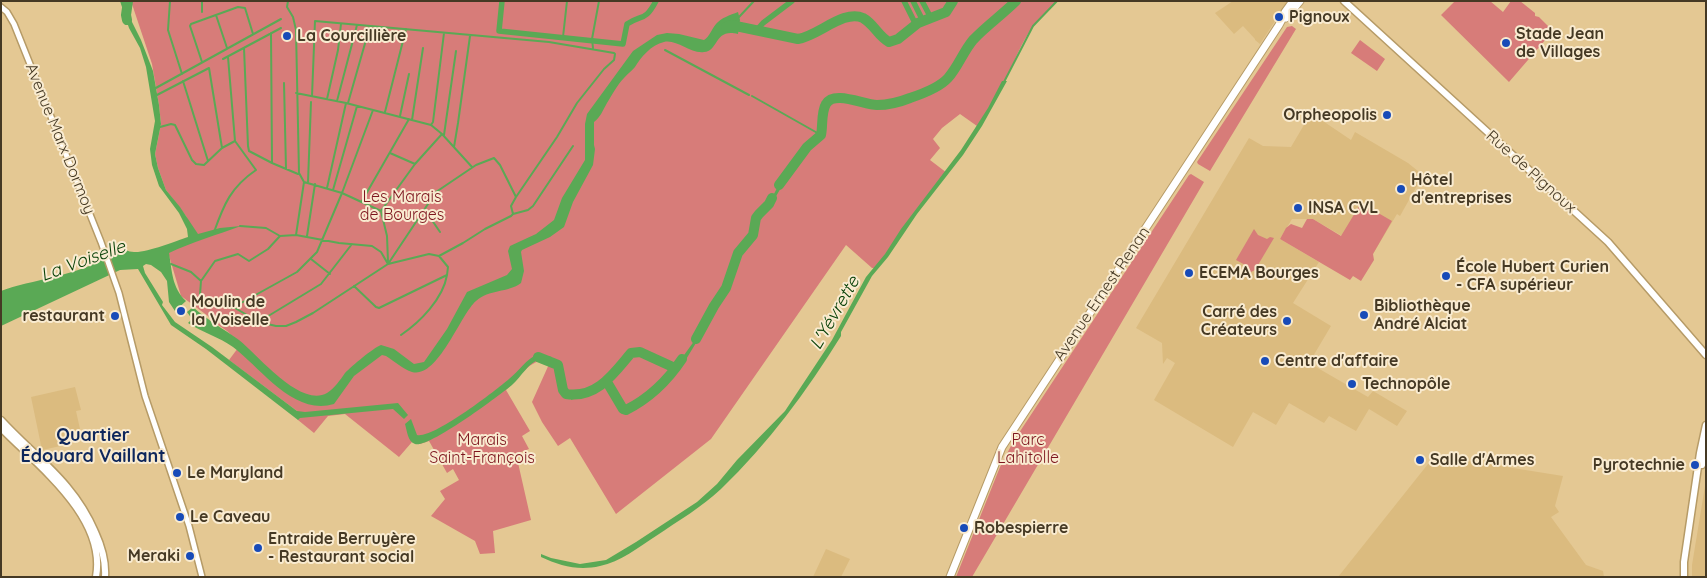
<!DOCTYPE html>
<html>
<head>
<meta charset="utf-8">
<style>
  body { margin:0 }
  #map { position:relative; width:1707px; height:578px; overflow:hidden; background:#e4c893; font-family:Quicksand,sans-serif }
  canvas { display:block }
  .frame { position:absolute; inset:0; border:2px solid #453924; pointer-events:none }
</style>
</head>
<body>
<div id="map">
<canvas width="1707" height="578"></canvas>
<div class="frame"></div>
</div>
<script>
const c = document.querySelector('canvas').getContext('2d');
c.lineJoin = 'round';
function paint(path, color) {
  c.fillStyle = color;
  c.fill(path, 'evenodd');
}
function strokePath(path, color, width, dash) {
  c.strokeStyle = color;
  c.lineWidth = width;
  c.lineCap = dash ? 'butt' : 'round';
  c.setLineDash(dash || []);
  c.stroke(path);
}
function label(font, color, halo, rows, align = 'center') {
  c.font = font + ' Quicksand,sans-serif';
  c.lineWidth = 4;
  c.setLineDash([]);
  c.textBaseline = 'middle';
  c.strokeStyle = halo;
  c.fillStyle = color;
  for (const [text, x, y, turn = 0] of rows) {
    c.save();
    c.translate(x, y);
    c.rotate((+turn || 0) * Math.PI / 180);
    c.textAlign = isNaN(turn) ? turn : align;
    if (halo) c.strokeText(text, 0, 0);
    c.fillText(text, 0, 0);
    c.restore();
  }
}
paint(new Path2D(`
  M1233,1H1288L1260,44L1255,40V39L1243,26L1234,34L1215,13Z
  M1311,113L1351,140L1355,132L1408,163L1423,175L1400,216L1397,214L1373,254L1313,219H1292L1280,239L1319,262L1293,303L1331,326L1309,363L1368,397L1373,391L1407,411L1397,426L1369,409L1356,431L1329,416L1324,423L1289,403L1276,425L1253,412L1233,447L1154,400L1175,363L1167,358L1163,364L1162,343L1136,328L1249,138L1263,146L1291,147Z
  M75,387L81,410L76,411L80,429L79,430V442L42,450L31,397Z
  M1450,458L1563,476L1555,506L1559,512L1551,517L1586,565L1603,571L1604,577H1338L1428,464L1436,460Z
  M1706,480V577H1692V565Z
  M826,549L850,559L841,577H813Z`), '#dbbb7f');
paint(new Path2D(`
  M131,1H1057C1047,11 1036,22 1028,34C1011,61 1000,105 977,126L960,114L942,128L933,139L940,148L930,160L947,173L876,268H872L846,245L711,439L616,514L570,438L558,446L542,422L532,402L550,362C533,354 517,380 506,390L530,431L522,436L529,449L516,454L531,520L493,531L495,553L480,554L475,541L431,516L445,499L440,491L459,480L453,469L447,473L429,441L420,444L412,442L399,457L345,414L328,416L314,433L298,420L297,411L229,360L241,344L227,331L212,321V319L181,296L167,249L195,238L186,216L166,190L158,168L155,154L161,124L159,105L152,64Z
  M1455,1H1490L1503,12L1511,1H1520L1535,13V16L1539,17L1553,31L1509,82L1441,15Z
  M1292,26L1296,29L1210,171L1198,164L1197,162L1287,27Z
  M1360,40L1385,59L1377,71L1351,53Z
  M1191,174L1204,182L972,577H956L1000,467L1013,442L1189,175Z
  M1361,203L1392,221L1373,254L1374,260L1361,281L1353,276L1350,280L1280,239L1286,228L1291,224L1302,228L1307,219H1313L1341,236Z
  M1254,229L1258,235L1267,239L1270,237L1274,238L1255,270L1251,272H1244L1247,266L1236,260Z`), '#d77c79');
paint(new Path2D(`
  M120,1H126L131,20L141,40L153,71L159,105L161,124L155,154L158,168L166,190L180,207L198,234L220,228L241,226C217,235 192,242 169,253C172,271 172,288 186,301L175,311L169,302L167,281L161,272L151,265L146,264L143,266L145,273L163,302L162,305L175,322L212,347L297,411L305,412L398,403L408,415L404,419L393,409L300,418L298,420L206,349L171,325L138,269L120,270L1,326V291C30,280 80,275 104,258C108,255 111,251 115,248C124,248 128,252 134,252C146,253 176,241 188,237L187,229L179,213L159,186L152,165L150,149L155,121L146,67L140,48L129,28Z
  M738,12L740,20L738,34C714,28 719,51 704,52C690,54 677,39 664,42C651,45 641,57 635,67C632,71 627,74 624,78C617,85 612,95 607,103C603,110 600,118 594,122V145L595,149L593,165L573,202L564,227L550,237L522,250L521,252L524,271L521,283C508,293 489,289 476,301C460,315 438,379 412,372C403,369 394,361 386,356L382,355L354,376L334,404C293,416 261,368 233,347C219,337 202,332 188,323L192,319L187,312L193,307C207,320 224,329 239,340C258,355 300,408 327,393C335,388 340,380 345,373C352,366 373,348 381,345L394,349L414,364L424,362L447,329L467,292L507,275L512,269L508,251L510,246L536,234L554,220L562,198L585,160V124L587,114L633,51L657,35L667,33L679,34L704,40C710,36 711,30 716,24C721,18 730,15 738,12Z
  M1002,81H1007L982,126L963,155L917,214L888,257L872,276L841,332V336C807,391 768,444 721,489C702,507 678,521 656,536C639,547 620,562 600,566C579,571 560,566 541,557V554L551,558L580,564L606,560L636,542L697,502L717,484L737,460L785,411L832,340L866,277L885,254L901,229L961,150L988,108Z
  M820,134L823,135L811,147L782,186L771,205L760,216L757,234L740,255L730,287L685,361L653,395L639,405L624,412H622L609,385L571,400V396L596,389L608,382L624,411L635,406L650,396L674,369L705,326L714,306L728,286L737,255L752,237L757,216L769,204L779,184Z
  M538,354L552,357L550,362L540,359C528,363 522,376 512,385C500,395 428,449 415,444C408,442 407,431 405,424L411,419L417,435C433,439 495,391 509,379C519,371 526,359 538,354Z`), '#5aa955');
strokePath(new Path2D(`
  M170,1L168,30L182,74
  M288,1L287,7L293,17L296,30L299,173L304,182L296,235
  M202,12V1
  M216,15L227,48
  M739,17L754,1
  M271,33L272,163
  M563,37L567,1
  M244,48L248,146L249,151L272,163L298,174
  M593,48L592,39L599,1
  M665,50L749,95
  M223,59L281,28
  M202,62L190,26L191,24L238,7L245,8L253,34
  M183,81L208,161
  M1004,82L1033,26L1057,1
  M284,83L286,169
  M154,89L281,19
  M296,93L346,103L431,125L442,134L472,167
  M155,96L209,68L222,148
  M752,96L821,135
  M327,99L338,50L341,24
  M337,101L357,25
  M348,103L370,26
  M385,112L406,29
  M400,116L409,74
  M412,120L423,48
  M431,125L433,122L444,33
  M160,127L171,124L175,125L192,160L196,164L204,165L222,148L235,141
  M444,135L456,51
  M454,147L458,123L470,36
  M390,153L415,164
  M304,182L342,193L381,211L387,236L388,262
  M308,182L311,102
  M327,188L346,103
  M333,190L357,106
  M362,201L409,119
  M425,210L440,232
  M381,211L415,164L442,134
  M513,214L528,210L533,206L573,146
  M240,226L266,228L280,236L296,235L339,243L372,246L381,252L388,264
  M214,232C224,204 231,187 256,170L235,141L228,57
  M280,236L268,249L249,261L238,254L215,261L201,281L200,295L204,301L209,304L235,308L259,322L276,326H286L296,322L313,313L388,264L429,254L439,256L463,243L485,229L511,216L513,214L511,206L516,197L557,137L577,103L604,69L614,60L615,54L614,53L549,42L315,21L312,96
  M307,236L315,184
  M311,259L330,274
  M171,264L191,272L201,281
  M388,264L436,192L476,165L494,158L500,165L516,197
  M354,286L376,307L379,308L447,275L448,267L439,256
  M232,308L297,272L317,252L342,193L373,110
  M260,321L321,284L352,244
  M401,335C420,322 443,299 447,275`), '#5aa955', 2);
strokePath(new Path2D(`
  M502,1L499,31L623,44L627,24C642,14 645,22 656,1
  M904,1L916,25
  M913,1L923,21
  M922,1L931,18
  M756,31L763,23L792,1`), '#5aa955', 5.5);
strokePath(new Path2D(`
  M127,20L126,15L128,1
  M726,27L731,25L798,39C818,36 844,9 863,18C874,24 878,36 889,42L898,39L918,23L946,12L953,1
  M779,185L807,147L821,135C823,126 821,112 826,104C834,90 864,105 877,105C888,105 900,102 910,98C922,94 940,87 948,78C958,67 963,52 973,40C986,26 1002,15 1016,1
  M696,339L714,306L726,288L738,253L753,235L756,218L759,214L769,204L772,198
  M538,357L558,365L563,390L566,394C597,399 614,373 631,353L640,352L675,368
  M607,382L623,409L626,410C648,399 668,380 682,359`), '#5aa955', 10);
const tertiary = new Path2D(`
  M1,7L7,12L14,24L101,242L119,293L145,396L189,526L202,577`);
const secondary = new Path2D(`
  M1344,1L1608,242L1706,355
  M1,420C36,458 74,482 95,532C101,545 106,562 105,577
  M1,428C38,466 107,517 96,577
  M1702,465L1706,447
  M1684,577V562L1700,453L1706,425`);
const primary = new Path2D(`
  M1285,12L1293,1
  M1286,18L1300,1
  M950,577L1002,447L1279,25L1287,10`);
strokePath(tertiary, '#b69b67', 8);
strokePath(secondary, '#b69b67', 9);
strokePath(primary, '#b69b67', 9);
strokePath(tertiary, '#fff', 5);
strokePath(secondary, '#fff', 6);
strokePath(primary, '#fff', 7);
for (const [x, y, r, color] of [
  [1279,17,5,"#184bb8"],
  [287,36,5,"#184bb8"],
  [1506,43,5,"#184bb8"],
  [1387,115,5,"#184bb8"],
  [1401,189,5,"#184bb8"],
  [1298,208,5,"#184bb8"],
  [1189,273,5,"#184bb8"],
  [1446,276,5,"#184bb8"],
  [181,311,5,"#184bb8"],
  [1364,315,5,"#184bb8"],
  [115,316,5,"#184bb8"],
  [1287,321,5,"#184bb8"],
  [1265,361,5,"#184bb8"],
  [1352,384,5,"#184bb8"],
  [1420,460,5,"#184bb8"],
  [1695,465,5,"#184bb8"],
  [177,473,5,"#184bb8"],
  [180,517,5,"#184bb8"],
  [964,528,5,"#184bb8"],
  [258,548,5,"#184bb8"],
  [190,556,5,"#184bb8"]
]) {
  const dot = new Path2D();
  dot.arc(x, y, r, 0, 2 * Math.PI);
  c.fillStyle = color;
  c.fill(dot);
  strokePath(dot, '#f9ebd0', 2);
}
label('bold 16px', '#453924', '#f9ebd0', [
  ["Pignoux",1289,17],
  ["Stade Jean",1516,34],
  ["de Villages",1516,52],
  ["La Courcillière",297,36],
  ["Orpheopolis",1377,115,"right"],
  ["Hôtel",1411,180],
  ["d'entreprises",1411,198],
  ["INSA CVL",1308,208],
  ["École Hubert Curien",1456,267],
  ["- CFA supérieur",1456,285],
  ["ECEMA Bourges",1199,273],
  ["Moulin de",191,302],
  ["la Voiselle",191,320],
  ["Bibliothèque",1374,306],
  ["André Alciat",1374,324],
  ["Carré des",1277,312,"right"],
  ["Créateurs",1277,330,"right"],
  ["restaurant",105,316,"right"],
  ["Centre d'affaire",1275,361],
  ["Technopôle",1362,384],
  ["Salle d'Armes",1430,460],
  ["Pyrotechnie",1685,465,"right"],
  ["Le Maryland",187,473],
  ["Le Caveau",190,517],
  ["Robespierre",974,528],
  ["Entraide Berruyère",268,539],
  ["- Restaurant social",268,557],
  ["Meraki",180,556,"right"]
], 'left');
label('16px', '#453924', '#f9ebd0', [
  ["Avenue Marx Dormoy",60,139,68],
  ["Rue de Pignoux",1531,172,42],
  ["Avenue Ernest Renan",1102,294,-56]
]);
label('16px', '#7d151e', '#f9ebd0', [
  ["Les Marais",402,197],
  ["de Bourges",402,215],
  ["Marais",482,440],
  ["Saint-François",482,458],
  ["Parc",1028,440],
  ["Lahitolle",1028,458]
]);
label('italic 18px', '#084107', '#f9ebd0', [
  ["La Voiselle",83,261,-20],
  ["L'Yévrette",835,313,-60]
]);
label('bold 18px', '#0e275c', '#f9ebd0', [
  ["Quartier",93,436],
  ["Édouard Vaillant",93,457]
]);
</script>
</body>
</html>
